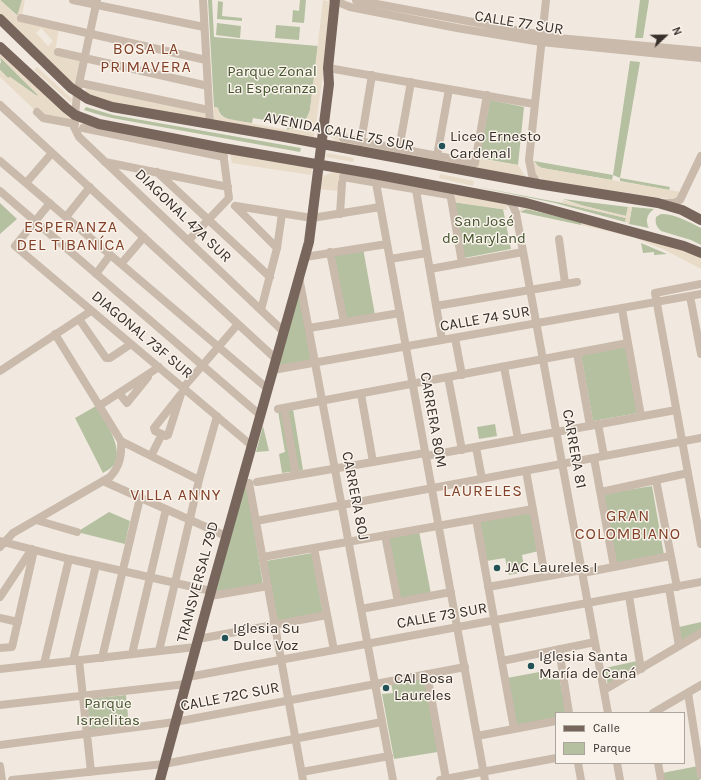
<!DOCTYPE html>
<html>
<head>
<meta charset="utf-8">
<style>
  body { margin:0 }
  #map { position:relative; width:701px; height:780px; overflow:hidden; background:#f1e9df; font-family:Karla,sans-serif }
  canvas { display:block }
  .legend { position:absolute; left:555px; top:712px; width:130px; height:52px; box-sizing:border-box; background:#f9f3eb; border:1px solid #aba59e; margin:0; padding:5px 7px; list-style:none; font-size:12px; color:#372f2a }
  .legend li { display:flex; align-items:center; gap:8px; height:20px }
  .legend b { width:20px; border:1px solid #aba59e }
  .north { position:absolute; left:645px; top:16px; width:40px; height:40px; -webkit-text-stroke:3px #f9f3eb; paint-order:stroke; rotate:68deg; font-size:11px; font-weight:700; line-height:16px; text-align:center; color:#372f2a }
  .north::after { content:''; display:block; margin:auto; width:14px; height:18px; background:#372f2a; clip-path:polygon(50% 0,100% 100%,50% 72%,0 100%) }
</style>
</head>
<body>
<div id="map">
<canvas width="701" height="780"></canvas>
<ul class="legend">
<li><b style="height:5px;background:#78665c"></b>Calle</li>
<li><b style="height:11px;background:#b4c0a0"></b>Parque</li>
</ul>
<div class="north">N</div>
</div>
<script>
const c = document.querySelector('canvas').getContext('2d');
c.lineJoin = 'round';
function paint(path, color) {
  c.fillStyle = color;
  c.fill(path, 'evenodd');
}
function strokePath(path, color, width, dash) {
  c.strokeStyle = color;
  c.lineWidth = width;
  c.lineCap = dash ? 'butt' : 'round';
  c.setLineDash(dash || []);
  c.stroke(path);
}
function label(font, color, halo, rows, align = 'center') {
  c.font = font + ' Karla,sans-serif';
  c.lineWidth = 3;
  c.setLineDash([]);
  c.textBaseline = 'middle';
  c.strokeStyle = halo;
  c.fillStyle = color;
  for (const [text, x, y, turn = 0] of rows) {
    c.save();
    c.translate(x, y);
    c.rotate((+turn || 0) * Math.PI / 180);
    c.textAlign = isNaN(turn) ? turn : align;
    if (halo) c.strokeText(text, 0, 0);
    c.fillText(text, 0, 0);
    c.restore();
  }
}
paint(new Path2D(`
  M0,0H22L18,16Z
  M208,0H212L214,37L318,46L310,110C306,122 300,128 287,130L288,124L253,118L252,123C240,121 220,122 218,108L214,107Z
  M300,0H306L304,23L292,22L293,10L299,11Z
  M640,0H649L643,38H635Z
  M218,1L223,2L222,16L242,18V21L217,19Z
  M217,23L241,26L240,38L216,35Z
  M276,25L300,27L299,40L275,38Z
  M0,57L38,95L37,96L10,77L8,78L0,70V64L1,62Z
  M630,61L640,62L620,178L670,187L669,190L620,181V178L613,175L612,180L542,168L538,166L534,161L613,175Z
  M490,100L524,107L518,165L479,158Z
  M86,107L113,115L301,148L300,152L112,118L100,115L84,110Z
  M473,186L562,203L626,218L625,222L555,203Z
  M563,199L628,207L626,216L584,206Z
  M454,202L503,209L511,249L464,258Z
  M0,203L17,219L0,234Z
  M632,207L654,209C647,214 645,221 649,228L629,224Z
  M526,209L582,222L581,225L520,212Z
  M661,214C675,214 689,222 701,228V245L691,240L661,231C656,226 655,223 656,217Z
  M641,243L667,254L654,255V252L643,253Z
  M363,248L375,315L344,320L333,254Z
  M299,291L312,362L278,367Z
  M626,346L638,413L593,421L581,354Z
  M96,406C104,420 126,450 113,466C110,469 106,471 103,473L75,418Z
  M293,409L303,470L282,473L279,454L285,452L278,411Z
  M495,424L497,436L479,439L477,427Z
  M263,426L269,451L256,452Z
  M246,480L263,585L215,594Z
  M652,486L664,555L615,563L603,494Z
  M531,511L539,551L522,555L525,572L509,575L505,558L486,561L478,521Z
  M109,512L130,521L125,544L77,532Z
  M419,531L431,594L399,600L387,537Z
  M312,553L323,614L277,622L266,561Z
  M701,622V630L681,643L679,627Z
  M637,661L638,669L608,687L605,668Z
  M550,670L551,677L559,676L566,713H556V718L517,726L507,678Z
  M424,677L438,752L394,759L382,694L393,693L391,683Z
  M126,695L129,727L90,731L87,699Z
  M698,766L700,780H664L662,773Z`), '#b4c0a0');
paint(new Path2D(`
  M0,0L17,16L22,0H25L21,20L59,29L55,51L82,57L76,89L0,16ZM41,28L53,41L48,46L36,33Z
  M323,0L330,2L326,54L314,137L313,138L214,121V107L218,108L219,114L224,118L287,130L294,128L304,123L307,118L310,110Z
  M0,50L72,116L71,123L43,118L0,77V70L8,78L10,77L36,96L38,95L0,57Z
  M37,67L72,99L71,103L34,70Z
  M87,83L206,107L207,121L110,102L85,94Z
  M325,126L330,127L335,132L344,134L343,138L475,163L476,158L518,165L528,180L337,143L330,136Z
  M230,153L312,167L311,175L232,163Z
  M327,153L354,158L353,162L326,157Z
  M530,160L534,161L538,166L542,168L681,192L678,197L674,199H669L544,180L537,176Z
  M337,170L506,200L507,210L452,202L451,197L343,177L341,191L317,189L319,182L324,176Z
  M440,174L474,181L473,186L439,178Z
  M563,200L584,206L626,216L628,207H632L629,224L625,222L626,218L562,203Z
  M523,207L682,249L701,257V269L665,250L633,237L581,225L582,222L526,209L520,212H518Z`), '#e8dbc7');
strokePath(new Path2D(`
  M73,0L204,27
  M97,0L77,93L74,127L79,137L284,332
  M203,0L210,124
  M333,0L350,7L457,28L541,42L701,58
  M356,0L558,38L701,51
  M21,18L206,60
  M58,52L208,86
  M328,68L534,104
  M80,83L204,109
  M0,105L276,359
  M37,112L43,118L75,124
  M83,128L224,157
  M343,138L475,163L487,95
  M361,142L372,75
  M399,149L411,82
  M437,156L449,89
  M0,161L268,389
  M105,162L228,187
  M157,172L270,277
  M343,177L449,195L451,198L462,263
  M26,183L52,153
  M376,183L485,780
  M538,184L532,175L529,160L546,0
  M416,190L442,340
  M0,191L260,415
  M507,199L513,206L516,213L608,713
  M50,203L15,246L252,446
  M664,203H674L680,200L701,156
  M235,206L277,248
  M236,206L312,218L380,207
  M340,214L342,183
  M66,217L90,187
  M559,239L565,283
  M188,241L229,198L223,152
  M330,252L344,322
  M305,257L387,244
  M390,259L427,253
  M121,264L144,237
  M430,269L523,252
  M96,274L110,255
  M299,277L393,780
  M701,284L655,293L701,544
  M690,296L701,354
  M436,306L577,282
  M622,309L641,416
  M261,310L277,248L282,214
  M79,319L106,358H110L131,344
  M309,328L400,313
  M55,334L121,441L199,480
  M455,338L462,375
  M577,353L590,426
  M504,367L518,439
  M273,370L701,294
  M0,371L91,311
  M448,377L462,450
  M183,388L238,324
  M119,393L127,403L148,377
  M181,394L168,435L166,436L155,431L154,428Z
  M361,394L373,462
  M99,406L159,367
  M284,408L296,475
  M278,409L628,343
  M598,424L604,456
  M476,447L482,479
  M151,456L162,434
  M426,456L676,410
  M594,458L614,567
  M526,471L545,576
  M656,480L677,587
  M103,481L226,536
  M257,482L425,453
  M249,483L303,780
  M601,492L688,473
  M476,519L514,729
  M36,520L77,532
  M256,521L701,438
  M385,535L398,602
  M0,541L69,559L211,591
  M0,547L13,533L110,477C120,466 122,455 121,441
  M314,548L334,650
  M263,557L533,509
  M583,573L670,556
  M488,587L582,570
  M669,588L679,646
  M210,596L268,586
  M629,596L641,669
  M0,597L32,549
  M361,609L451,592
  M0,618L18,622
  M198,639L327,615
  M0,648L12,647L34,550
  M559,649L569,713
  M159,651L199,480L217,416
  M132,654L166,509
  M102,658L140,498
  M79,660L91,772
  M73,661L96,565
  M502,661L595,642
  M44,664L69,559
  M0,669L196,647
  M427,674L446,779
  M188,677L701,582
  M604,690L701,633
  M688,693L701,775
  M0,705L186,684
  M653,713L701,685
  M477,736L556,721
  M0,745L175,722L465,667
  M578,763L581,780
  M617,763L620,780
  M658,763L661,780
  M0,766L2,780
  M302,772L389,756
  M12,780L164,764L382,722
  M440,780L556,758`), '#c9baac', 8);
strokePath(new Path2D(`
  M0,19L71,88L88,99L112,107L279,136L538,184L658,203L682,210L701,220
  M0,47L66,108L75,115L99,124L223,148L374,174L526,203L684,246L701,253
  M160,780L213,584L309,242L329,84L328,68L335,0`), '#78665c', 10);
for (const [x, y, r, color] of [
  [442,146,4,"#225257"],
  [497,568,4,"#225257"],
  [225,638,4,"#225257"],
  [531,666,4,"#225257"],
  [386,688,4,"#225257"]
]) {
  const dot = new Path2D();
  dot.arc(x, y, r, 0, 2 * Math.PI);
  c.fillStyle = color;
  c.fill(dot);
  strokePath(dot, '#f9f3eb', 1.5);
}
label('15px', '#372f2a', '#f9f3eb', [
  ["CALLE 77 SUR",519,23,9],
  ["AVENIDA CALLE 75 SUR",339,132,11],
  ["DIAGONAL 47A SUR",183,216,44],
  ["CALLE 74 SUR",485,319,-10],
  ["DIAGONAL 73F SUR",142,335,40],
  ["CARRERA 80M",433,420,80],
  ["CARRERA 81",574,449,80],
  ["CARRERA 80J",355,496,79],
  ["TRANSVERSAL 79D",198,582,-75],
  ["CALLE 73 SUR",442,616,-10],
  ["CALLE 72C SUR",230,697,-11]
]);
label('15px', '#46542f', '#f9f3eb', [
  ["Parque Zonal",272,72],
  ["La Esperanza",272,89],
  ["San José",484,222],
  ["de Maryland",484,239],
  ["Parque",108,704],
  ["Israelitas",108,721]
]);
label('15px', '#372f2a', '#f9f3eb', [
  ["Liceo Ernesto",450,137],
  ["Cardenal",450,154],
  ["JAC Laureles I",505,568],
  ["Iglesia Su",233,629],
  ["Dulce Voz",233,646],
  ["Iglesia Santa",539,657],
  ["María de Caná",539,674],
  ["CAI Bosa",394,679],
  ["Laureles",394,696]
], 'left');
c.letterSpacing = '1px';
label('16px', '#824028', '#f9f3eb', [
  ["BOSA LA",146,49],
  ["PRIMAVERA",146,67],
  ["ESPERANZA",71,227],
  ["DEL TIBANÍCA",71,245],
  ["LAURELES",483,491],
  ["VILLA ANNY",176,495],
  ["GRAN",628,516],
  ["COLOMBIANO",628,534]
]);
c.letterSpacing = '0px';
</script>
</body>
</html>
